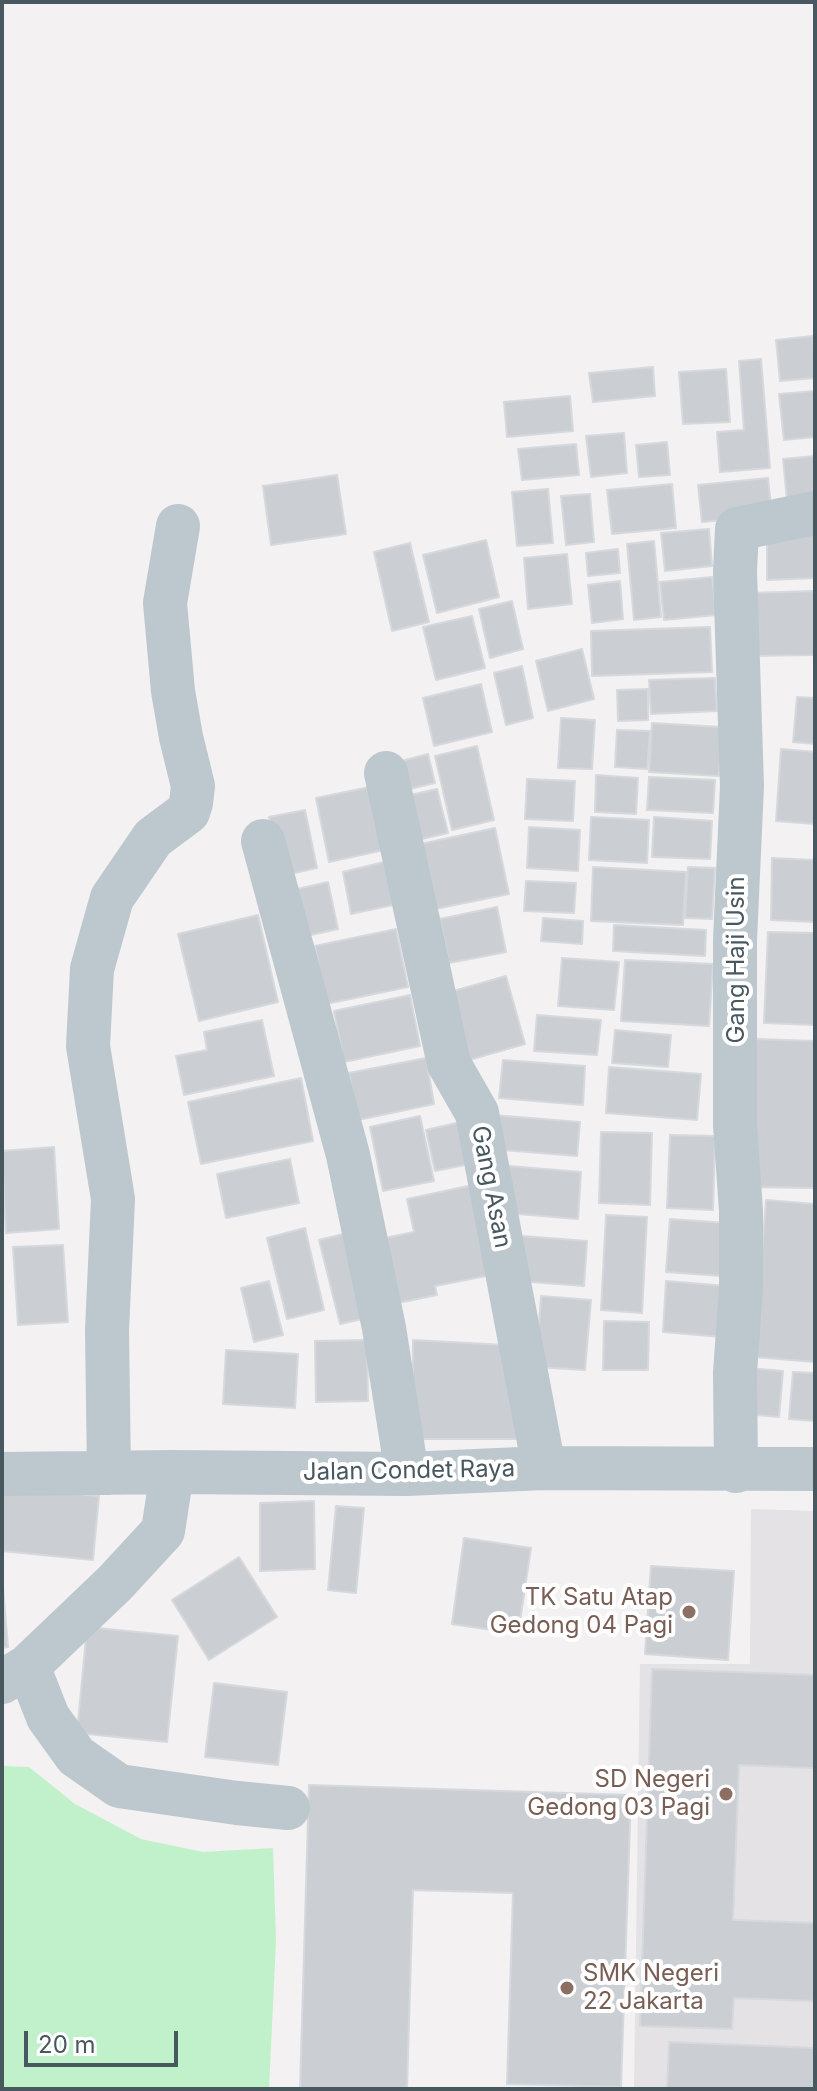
<!DOCTYPE html>
<html>
<head>
<meta charset="utf-8">
<style>
  body { margin:0 }
  #map { position:relative; width:817px; height:2091px; overflow:hidden; background:#f3f1f1; font-family:Inter,sans-serif }
  canvas { display:block }
  .frame { position:absolute; inset:0; border:4px solid #48585f; pointer-events:none }
  .scale { position:absolute; left:24px; top:2031px; width:154px; height:36px; box-sizing:border-box; border:4px solid #48585f; border-top:0; padding-left:10px; font-size:24px; line-height:28px; white-space:nowrap; color:#48585f; -webkit-text-stroke:6px #fff; paint-order:stroke }
</style>
</head>
<body>
<div id="map">
<canvas width="817" height="2091"></canvas>
<div class="frame"></div>
<div class="scale">20 m</div>
</div>
<script>
const c = document.querySelector('canvas').getContext('2d');
c.lineJoin = 'round';
function paint(path, color) {
  c.fillStyle = color;
  c.fill(path, 'evenodd');
}
function strokePath(path, color, width, dash) {
  c.strokeStyle = color;
  c.lineWidth = width;
  c.lineCap = dash ? 'butt' : 'round';
  c.setLineDash(dash || []);
  c.stroke(path);
}
function label(font, color, halo, rows, align = 'center') {
  c.font = font + ' Inter,sans-serif';
  c.lineWidth = 8;
  c.setLineDash([]);
  c.textBaseline = 'middle';
  c.strokeStyle = halo;
  c.fillStyle = color;
  for (const [text, x, y, turn = 0] of rows) {
    c.save();
    c.translate(x, y);
    c.rotate((+turn || 0) * Math.PI / 180);
    c.textAlign = isNaN(turn) ? turn : align;
    if (halo) c.strokeText(text, 0, 0);
    c.fillText(text, 0, 0);
    c.restore();
  }
}
paint(new Path2D(`
  M751,1509L815,1511V2089H634L640,1664H750Z`), '#e4e2e4');
paint(new Path2D(`
  M2,1766L29,1767L75,1804L141,1839L203,1852L273,1848L276,1941L269,2089H2Z`), '#c0f1cb');
const building = new Path2D(`
  M813,336L815,378L780,381L776,340Z
  M761,359L770,468L720,472L717,432L744,430L739,361Z
  M653,367L655,396L593,402L589,373Z
  M726,369L730,422L683,424L679,372Z
  M815,391V437L784,440L779,394Z
  M570,396L573,431L507,437L504,402Z
  M624,433L627,473L591,477L586,436Z
  M667,442L670,475L639,477L636,445Z
  M576,444L579,475L522,480L518,449Z
  M815,456V507L788,510L783,459Z
  M337,475L346,534L271,545L263,486Z
  M768,478L772,515L702,522L698,485Z
  M672,484L676,528L612,534L607,490Z
  M548,489L553,543L517,546L512,492Z
  M590,494L594,542L566,545L561,496Z
  M709,529L712,566L665,571L661,533Z
  M815,534V578L767,580V536Z
  M486,540L499,597L437,613L423,555Z
  M654,541L661,617L634,620L627,544Z
  M410,543L429,622L392,631L374,552Z
  M618,549L620,573L588,576L586,553Z
  M567,554L572,604L528,609L524,558Z
  M712,577L716,615L664,620L660,582Z
  M620,581L623,619L592,623L588,585Z
  M815,591V655L750,656L749,593Z
  M512,601L523,649L490,658L479,609Z
  M472,616L485,668L436,680L423,627Z
  M710,627L712,672L592,676L591,631Z
  M582,649L594,699L548,711L536,661Z
  M522,666L533,718L506,725L494,673Z
  M715,678L717,711L651,714L649,680Z
  M481,684L492,732L434,746L423,698Z
  M648,689V720L618,721L617,690Z
  M797,697L815,698V744L793,742Z
  M561,718L595,720L592,769L558,768Z
  M652,723L722,727L719,776L649,772Z
  M617,730L650,731L647,769L615,767Z
  M477,746L494,820L452,830L435,756Z
  M781,749L815,752V824L776,821Z
  M428,754L435,783L401,791L394,763Z
  M596,775L638,778L636,814L595,812Z
  M649,777L715,780L713,813L647,810Z
  M527,779L575,781L573,821L525,819Z
  M370,787L384,850L329,862L316,798Z
  M437,789L448,833L413,841L402,797Z
  M305,810L317,868L281,876L269,817Z
  M591,817L649,820L647,863L589,860Z
  M654,817L712,821L710,859L652,857Z
  M529,827L580,830L578,871L527,868Z
  M495,828L509,894L425,911L411,846Z
  M772,858L815,860V922L771,920Z
  M384,862L393,905L351,914L343,872Z
  M593,867L686,872L683,925L591,921Z
  M688,867L715,868L712,919L685,918Z
  M526,881L576,883L574,913L524,911Z
  M328,882L338,929L302,937L293,890Z
  M497,907L506,952L449,963L440,919Z
  M258,915L278,1002L199,1021L178,934Z
  M543,918L583,921L582,944L541,941Z
  M614,925L706,930L705,956L613,951Z
  M396,929L408,987L326,1004L315,946Z
  M768,932L815,933V1025L764,1023Z
  M562,958L619,962L614,1010L558,1006Z
  M625,960L713,964L709,1026L621,1021Z
  M506,976L525,1044L462,1062L443,994Z
  M410,995L420,1046L344,1062L334,1011Z
  M537,1015L601,1020L597,1055L534,1051Z
  M262,1020L274,1076L184,1095L176,1056L207,1050L204,1032Z
  M615,1030L671,1035L668,1067L612,1063Z
  M755,1039L815,1041V1188L751,1187Z
  M426,1058L434,1104L358,1120L349,1073Z
  M503,1060L585,1066L583,1105L499,1098Z
  M609,1067L701,1074L697,1120L606,1113Z
  M301,1078L313,1141L201,1164L188,1102Z
  M493,1115L580,1122L577,1156L491,1149Z
  M420,1116L434,1181L383,1191L370,1127Z
  M461,1122L470,1164L435,1171L426,1130Z
  M601,1132L652,1133L650,1205L599,1203Z
  M670,1135L715,1136L713,1210L667,1208Z
  M54,1147L59,1229L6,1233L2,1151Z
  M290,1159L299,1203L226,1218L217,1174Z
  M509,1166L581,1172L578,1219L506,1213Z
  M473,1185L491,1275L435,1286L437,1295L388,1305L375,1240L414,1232L407,1199Z
  M766,1200L815,1204V1362L754,1357Z
  M606,1215L647,1217L642,1313L601,1310Z
  M670,1219L727,1223L722,1276L666,1272Z
  M305,1228L324,1310L287,1319L267,1238Z
  M352,1232L371,1317L340,1324L319,1240Z
  M522,1236L587,1241L584,1286L518,1281Z
  M63,1245L68,1322L18,1325L13,1247Z
  M269,1281L283,1335L254,1342L241,1288Z
  M666,1281L726,1286L722,1337L663,1332Z
  M541,1296L591,1300L585,1370L536,1367Z
  M604,1321L649,1322L648,1370H603Z
  M367,1340L368,1401L316,1402L315,1341Z
  M413,1340L505,1345L518,1439H413Z
  M226,1350L298,1354L295,1408L223,1404Z
  M748,1368L783,1371L779,1417L745,1414Z
  M793,1372L815,1373V1421L789,1419Z
  M2,1487L99,1496L93,1560L2,1551Z
  M314,1501L315,1569L260,1571V1503Z
  M336,1506L364,1508L356,1593L328,1590Z
  M464,1538L531,1548L518,1634L452,1624Z
  M239,1557L277,1617L209,1660L172,1600Z
  M651,1566L734,1571L728,1660L645,1654Z
  M2,1576L8,1647L2,1648Z
  M87,1627L178,1636L167,1742L77,1733Z
  M652,1669L815,1675V1768L739,1765L733,1920L815,1923V2001L734,1998L732,2029L640,2026Z
  M214,1683L287,1692L278,1765L205,1757Z
  M309,1785L631,1795L621,2087L507,2084L513,1893L413,1890L407,2089H300Z
  M669,2042L815,2048V2089H667Z`);
paint(building, '#cbcfd4');
strokePath(building, '#d5d8dd', 2);
strokePath(new Path2D(`
  M386,773L449,1064L477,1113L544,1468
  M263,841L348,1155L384,1328L407,1474
  M736,1471L735,1373L741,1288V1211L735,1125V940L742,786L735,571L737,529L815,513
  M109,1473L107,1330L113,1199L88,1046L92,969L112,898L153,838L188,812L191,803L193,786L181,737L173,691L165,603L178,526
  M2,1474L172,1472L407,1474L544,1468L815,1469
  M28,1666L48,1717L76,1756L119,1786L237,1803L288,1808
  M2,1682L28,1666L115,1583L163,1531L172,1472`), '#bcc8ce', 44);
for (const [x, y, r, color] of [
  [689,1612,8,"#8d6e63"],
  [726,1794,8,"#8d6e63"],
  [567,1988,8,"#8d6e63"]
]) {
  const dot = new Path2D();
  dot.arc(x, y, r, 0, 2 * Math.PI);
  c.fillStyle = color;
  c.fill(dot);
  strokePath(dot, '#fff', 3);
}
label('24px', '#48585f', '#fff', [
  ["Gang Haji Usin",737,960,-90],
  ["Gang Asan",491,1187,79],
  ["Jalan Condet Raya",409,1471,-1]
]);
label('24px', '#785e54', '#fff', [
  ["TK Satu Atap",673,1598],
  ["Gedong 04 Pagi",673,1626],
  ["SD Negeri",710,1780],
  ["Gedong 03 Pagi",710,1808],
  ["SMK Negeri",583,1974,"left"],
  ["22 Jakarta",583,2002,"left"]
], 'right');
</script>
</body>
</html>
